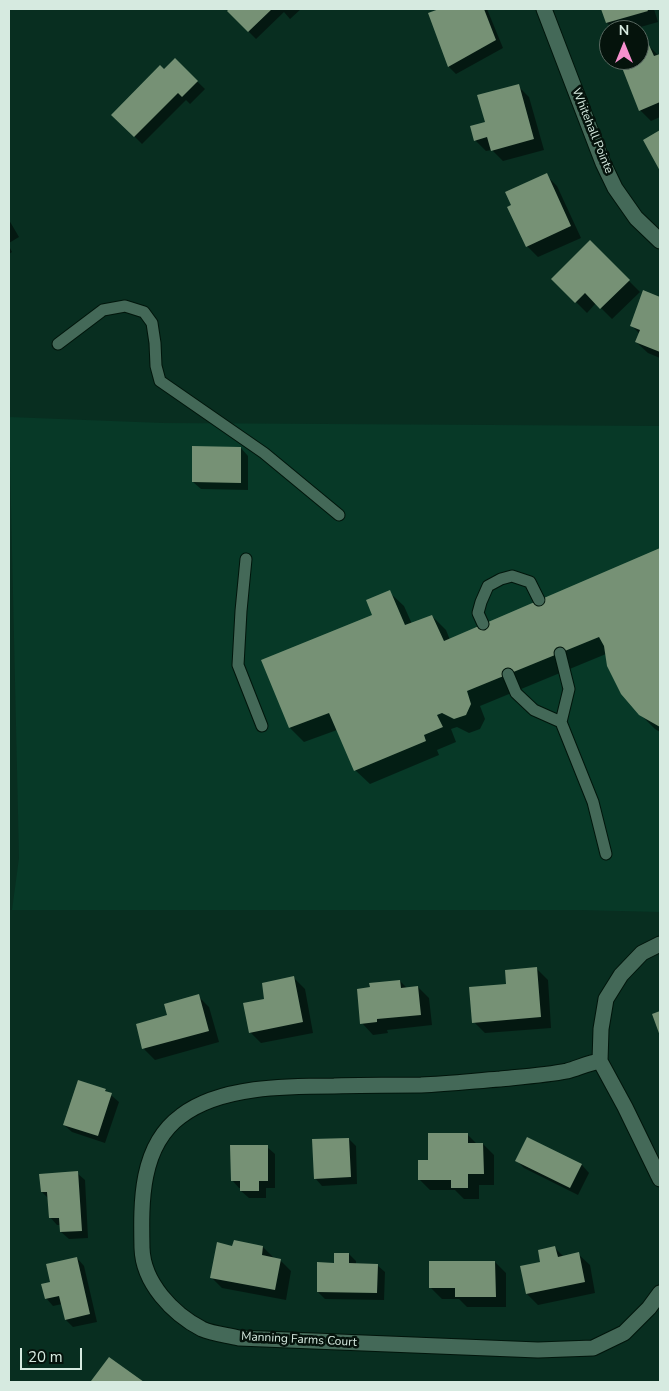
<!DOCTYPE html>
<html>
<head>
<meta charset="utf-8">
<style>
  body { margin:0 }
  #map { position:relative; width:669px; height:1391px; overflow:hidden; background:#082e20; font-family:"Nunito Sans",sans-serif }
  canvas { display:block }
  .frame { position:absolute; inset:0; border:10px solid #d6eae0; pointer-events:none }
  .north { position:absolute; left:599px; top:20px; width:50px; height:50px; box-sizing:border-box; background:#05130c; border:1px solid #596961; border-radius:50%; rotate:0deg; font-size:14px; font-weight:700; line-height:20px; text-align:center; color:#d6eae0 }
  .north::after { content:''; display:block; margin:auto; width:18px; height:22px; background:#f790ce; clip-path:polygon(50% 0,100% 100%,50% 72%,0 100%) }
  .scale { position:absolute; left:20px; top:1348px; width:62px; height:22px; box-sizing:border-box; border:2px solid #d6eae0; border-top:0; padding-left:6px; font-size:15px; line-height:18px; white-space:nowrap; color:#d6eae0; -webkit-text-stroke:4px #05130c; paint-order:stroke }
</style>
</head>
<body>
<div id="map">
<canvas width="669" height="1391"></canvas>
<div class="frame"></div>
<div class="north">N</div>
<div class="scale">20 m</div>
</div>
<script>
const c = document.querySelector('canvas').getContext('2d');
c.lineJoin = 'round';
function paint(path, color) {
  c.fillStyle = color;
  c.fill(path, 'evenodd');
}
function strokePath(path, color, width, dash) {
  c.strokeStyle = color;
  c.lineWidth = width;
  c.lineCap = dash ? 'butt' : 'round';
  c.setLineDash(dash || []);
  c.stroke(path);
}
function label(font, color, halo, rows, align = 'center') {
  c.font = font + ' "Nunito Sans",sans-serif';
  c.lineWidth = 5;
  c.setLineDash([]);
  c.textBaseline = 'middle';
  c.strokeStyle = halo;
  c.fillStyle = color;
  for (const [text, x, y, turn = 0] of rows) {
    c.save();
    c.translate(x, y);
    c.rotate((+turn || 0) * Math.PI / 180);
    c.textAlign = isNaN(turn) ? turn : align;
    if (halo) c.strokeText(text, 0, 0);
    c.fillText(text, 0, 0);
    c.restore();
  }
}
paint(new Path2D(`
  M9,417L163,423L660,426V912L581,910H12L19,858Z`), '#073927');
paint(new Path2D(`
  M230,9H301L290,19L284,12L256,39L228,11Z
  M442,9H487L503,48L456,74L449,67L430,13Z
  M602,9H654L658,22L630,30H614L607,23Z
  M649,46L659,56L660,55V117L651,121L640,110L620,60H639Z
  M175,60L205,89L190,104L186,100L142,144L113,115L164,71Z
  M518,86L529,97L544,150L503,161L492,150L486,151L475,140L486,123Z
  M546,175L557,186L581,238L538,257L527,246Z
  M9,220L19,237L9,243Z
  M590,242L640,292L612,319L596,303L587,313L553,279Z
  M9,246L12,252L9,254Z
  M644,292L660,298V358L648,353L636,342L640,334L631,325Z
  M241,448L248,456V490L201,489L193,482Z
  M660,550V732L655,729L640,714L606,654L480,706L485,719L480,729L469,733L457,727L451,729L456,742L437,750L439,755L370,784L355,770L337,730L304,742L290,728L262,661L374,616L389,592L404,606L412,624L432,616L446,630L450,640Z
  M536,968L548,980L551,1028L485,1033L474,1022Z
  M294,978L305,989L313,1033L261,1043L250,1032L266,1000Z
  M400,981L407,988L418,987L429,998L432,1025L387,1030L388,1033L373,1035L362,1023Z
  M198,996L209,1007L219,1042L155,1060L144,1049L169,1016Z
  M105,1090L119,1102L105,1143L72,1132L64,1125Z
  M467,1134L477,1144H483L494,1155V1185H479V1199H464L455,1190H430L419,1179L430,1161Z
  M349,1139L356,1146L357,1184L322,1186L315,1178Z
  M528,1139L582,1165L589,1173L578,1195L524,1168L517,1161Z
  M267,1147L275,1154V1188H266V1198H249L241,1191V1188H239L232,1180Z
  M77,1173L85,1180L88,1238L69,1239L61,1232V1225H57L50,1217L49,1199L42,1192Z
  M233,1247H263L274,1258L280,1260L291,1271L286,1300L222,1288L211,1277Z
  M555,1248L564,1257L578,1254L590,1265L595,1293L538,1305L527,1294L522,1267L542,1263Z
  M349,1254L356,1261V1265H377L385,1272L384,1300L325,1299L318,1292L335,1264Z
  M77,1258L84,1266L97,1322L73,1327L66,1320L62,1304L53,1306L46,1298L52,1283Z
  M495,1262L506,1273V1307H467L459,1299H442L431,1288Z`), '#0007');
paint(new Path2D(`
  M229,9H272L248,32L227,11Z
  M439,9H484L496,40L448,67L428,13Z
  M601,9H647L648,11L606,23Z
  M649,45L654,56L660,54V102L639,111L619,60H639V49Z
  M175,58L198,81L182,97L178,93L134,137L111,115L160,65L164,69Z
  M519,84L534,139L491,151L487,137L474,141L470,126L485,122L477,95Z
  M660,130V171L643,140Z
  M547,173L571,226L526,247L507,207L511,205L505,192Z
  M590,240L630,280L600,309L585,293L575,303L551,279Z
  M643,290L660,297V352L635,342L640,330L630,326Z
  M192,446L241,447V483L192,482Z
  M660,548V727L639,715L621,694L607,666L604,646L599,637L467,691L471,704L466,715L454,719L442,713L437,715L443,727L424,735L426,741L354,771L329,713L289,728L261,660L372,615L366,600L390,590L405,625L432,615L444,641Z
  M537,967L541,1017L472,1023L469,987L506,984L505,970Z
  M294,976L303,1022L249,1033L243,1003L264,999L262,983Z
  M400,980L401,988L418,986L421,1015L377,1019V1022L360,1024L357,989L370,987L369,983Z
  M199,994L209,1031L142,1049L136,1024L167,1015L164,1004Z
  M660,1011V1036L652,1014Z
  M78,1080L106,1089L105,1091L112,1093L98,1136L63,1125Z
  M428,1133H468V1143H483L484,1174H468V1188H451V1180H418V1160H428Z
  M527,1137L582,1164L570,1188L515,1161Z
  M349,1138L351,1177L314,1179L312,1139Z
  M230,1145H268V1181H259V1191H240V1181H231Z
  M78,1171L82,1231L60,1232L59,1218H49L47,1192H41L39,1174Z
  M234,1240L263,1246L262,1255L281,1259L275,1290L210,1278L217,1242L232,1246Z
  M555,1246L558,1257L579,1252L585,1282L526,1294L520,1266L540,1262L538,1250Z
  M334,1253H349V1263L378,1264L377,1293L317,1292V1262L334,1263Z
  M77,1257L90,1314L65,1320L59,1296L45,1299L41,1284L50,1282L46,1264Z
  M429,1261H495L496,1297H455V1288H429Z
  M109,1357L144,1382H94L91,1381Z`), '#769175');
const lane = new Path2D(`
  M58,344L103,310L125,306L144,312L152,323L155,343L156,366L160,381L264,453L339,515
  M246,559L241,611L238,665L262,726
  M483,624L478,613L481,602L488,586L501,579L512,576L530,582L539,600
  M560,653L569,689L561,722L593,802L606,854
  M508,674L516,693L534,710L561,722`);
const street = new Path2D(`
  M544,9L603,163L615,188L636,218L660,241
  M600,1061L601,1029L606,999L621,975L642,953L660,944
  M660,1179L625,1107L600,1061C588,1063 578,1068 567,1071C547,1075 520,1077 500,1079C474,1081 447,1084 421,1085C392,1085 363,1085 334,1086C287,1086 220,1086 181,1116C140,1146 141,1202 142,1248C143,1283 173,1314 202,1329C213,1334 227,1335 239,1338L538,1350L593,1348L624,1333L649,1308L660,1293`);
strokePath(lane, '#00150b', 13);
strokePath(street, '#00150b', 17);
strokePath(lane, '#446958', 11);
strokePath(street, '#446958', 15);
label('12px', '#d6eae0', '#05130c', [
  ["Whitehall Pointe",592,131,68],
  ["Manning Farms Court",299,1340,3]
]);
</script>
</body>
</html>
